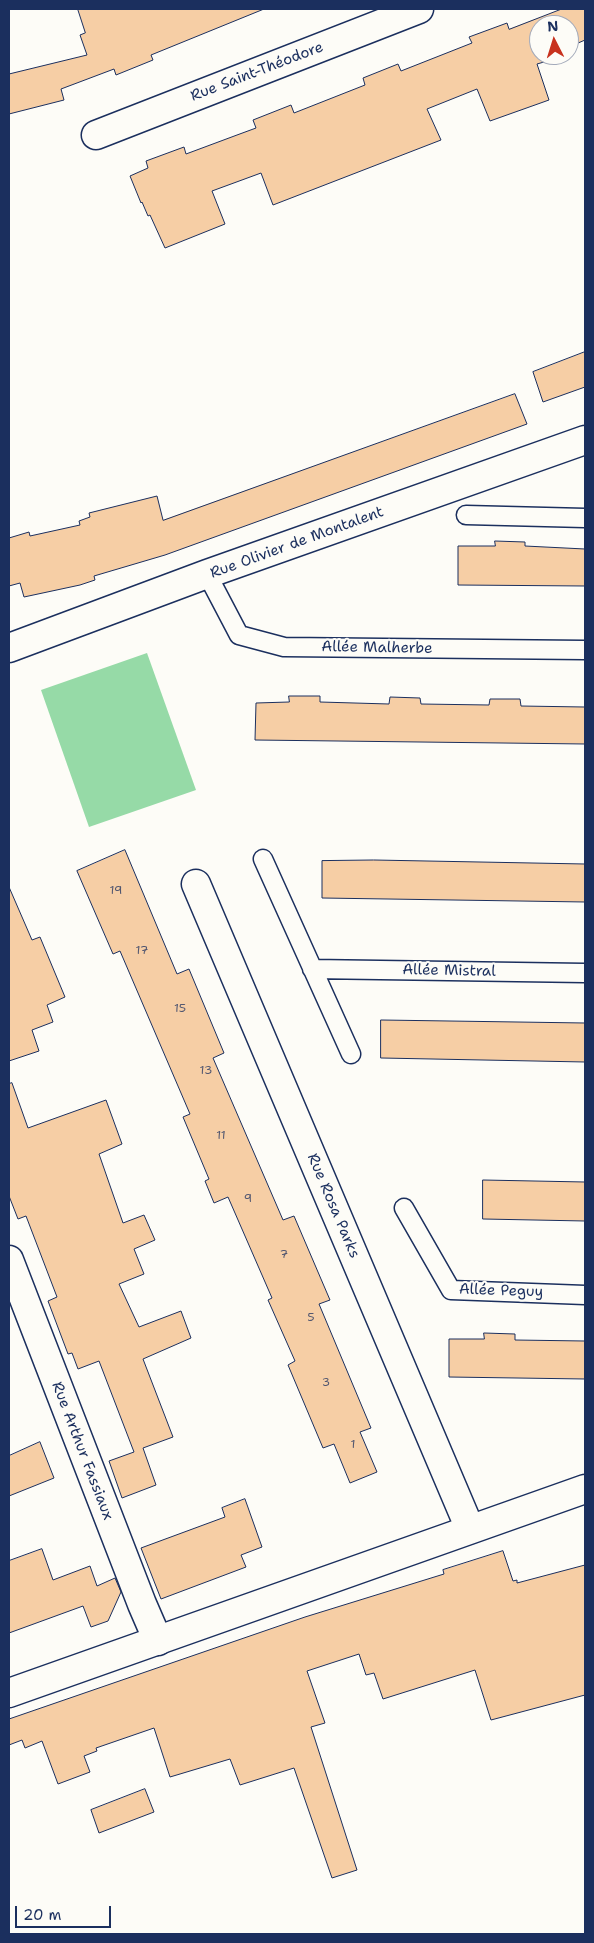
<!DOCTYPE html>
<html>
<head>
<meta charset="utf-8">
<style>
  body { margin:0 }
  #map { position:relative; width:594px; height:1943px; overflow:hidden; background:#fdfcf7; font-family:"Shantell Sans",sans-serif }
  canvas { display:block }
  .frame { position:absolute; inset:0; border:10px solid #1b2f5e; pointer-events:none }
  .north { position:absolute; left:529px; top:15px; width:50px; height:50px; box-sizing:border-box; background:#fdfcf7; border:1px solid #a3aaba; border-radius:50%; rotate:355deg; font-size:14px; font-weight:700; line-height:20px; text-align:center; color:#1b2f5e }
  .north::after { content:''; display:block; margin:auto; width:18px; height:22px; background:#c8321e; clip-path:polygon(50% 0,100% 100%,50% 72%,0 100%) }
  .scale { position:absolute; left:15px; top:1906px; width:96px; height:22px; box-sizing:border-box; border:2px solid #1b2f5e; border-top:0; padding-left:6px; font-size:15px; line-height:18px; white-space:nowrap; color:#1b2f5e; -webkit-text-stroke:4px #fdfcf7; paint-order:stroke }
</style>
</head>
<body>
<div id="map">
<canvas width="594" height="1943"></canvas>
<div class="frame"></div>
<div class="north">N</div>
<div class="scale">20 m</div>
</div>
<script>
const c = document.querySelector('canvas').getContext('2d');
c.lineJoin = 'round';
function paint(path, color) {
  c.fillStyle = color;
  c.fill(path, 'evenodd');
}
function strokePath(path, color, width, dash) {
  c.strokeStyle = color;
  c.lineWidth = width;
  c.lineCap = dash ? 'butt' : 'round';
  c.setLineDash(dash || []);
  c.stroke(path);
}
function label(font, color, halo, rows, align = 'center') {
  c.font = font + ' "Shantell Sans",sans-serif';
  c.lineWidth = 4;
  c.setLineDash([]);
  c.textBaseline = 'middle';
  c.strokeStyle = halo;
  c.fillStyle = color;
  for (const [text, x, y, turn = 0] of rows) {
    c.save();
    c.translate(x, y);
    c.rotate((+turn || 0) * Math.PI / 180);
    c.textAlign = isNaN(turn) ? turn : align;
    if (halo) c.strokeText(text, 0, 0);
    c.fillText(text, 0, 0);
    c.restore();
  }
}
paint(new Path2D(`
  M147,653L196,790L89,827L41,690Z`), '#96daa7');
const building = new Path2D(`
  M78,9H264L151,55L153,60L116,75L114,69L61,89L64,100L9,114V74L87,55L80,35L85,33Z
  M562,9H585V40L569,47V25H539V55H548L542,57L544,62L537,64L549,100L490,121L477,89L427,109L441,140L273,205L261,173L212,191L225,224L165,248L150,215L148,216L142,202L141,203L130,176L148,168L146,161L184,147L186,154L237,135L256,128L253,120L291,105L294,113L365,85L363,78L398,64L401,71L472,43L469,37L507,23L509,29Z
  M585,352V387L543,402L533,372Z
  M515,394L527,424L165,555L94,576L95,580L80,585L24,597L20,583L9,586V538L29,532L30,536L80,525L79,521L90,517L89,513L157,496L163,520Z
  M495,541L525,542V546L585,549V586L458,585V546H495Z
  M289,696H320V702L389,704L390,697L420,698L421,704L489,705L490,699H520L521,706L585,707V744L255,740L256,703L289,702Z
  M125,850L177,974L189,969L224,1053L213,1058L283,1220L294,1216L330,1300L319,1304L371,1428L360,1432L377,1472L350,1483L334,1444L323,1448L288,1365L295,1361L268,1300L272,1298L228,1197L214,1203L205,1181L209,1179L183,1117L190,1114L120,951L113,954L77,871Z
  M374,860L585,864V902L322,898V861Z
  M9,887L32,940L40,937L65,997L47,1005L53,1022L32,1030L39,1051L9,1061Z
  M381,1020L585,1023V1062L381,1058Z
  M12,1083L28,1128L106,1100L122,1144L99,1154L123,1223L144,1215L155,1240L134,1249L144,1274L119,1284L139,1327L181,1311L191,1338L143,1359L173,1437L143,1448L156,1485L122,1498L109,1461L134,1452L99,1361L78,1369L72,1353L68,1354L48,1301L57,1297L26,1216L18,1219L9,1196V1084Z
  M483,1180L585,1182V1221L483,1219Z
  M484,1333L515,1334V1340L585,1341V1379L449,1377V1339H484Z
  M40,1442L54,1478L9,1496V1456Z
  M245,1499L262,1547L241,1555L246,1567L161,1599L141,1548L225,1517L222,1508Z
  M42,1549L53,1580L90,1566L97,1586L115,1578L121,1592L108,1621L91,1627L83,1606L9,1633V1561Z
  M503,1551L513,1581L517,1580V1583L585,1565V1695L491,1720L475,1670L383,1699L374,1673L366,1675L359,1654L307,1671L325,1723L311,1727L357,1870L332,1878L294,1768L240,1785L230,1759L170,1777L154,1728L96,1748L97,1751L84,1756L90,1772L58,1784L42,1741L25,1748L22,1740L9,1745V1719L305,1617L444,1574L443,1570Z
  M145,1789L154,1812L99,1833L91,1810Z`);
paint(building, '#f6cea5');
strokePath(building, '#1b2f5e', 1);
const service = new Path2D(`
  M466,515L585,518
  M207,574L239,635L284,647L585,650
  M263,859L351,1054
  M312,969L585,973
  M404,1208L451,1290L585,1295`);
const minor = new Path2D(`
  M96,135L419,9
  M9,648L207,574L585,440
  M196,884L470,1529
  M9,1260L142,1604L158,1641`);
const tertiary = new Path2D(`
  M9,1693L585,1489`);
strokePath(service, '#1b2f5e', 21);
strokePath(minor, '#1b2f5e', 31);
strokePath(tertiary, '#1b2f5e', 31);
strokePath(service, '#fdfcf7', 18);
strokePath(minor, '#fdfcf7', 28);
strokePath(tertiary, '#fdfcf7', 28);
label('12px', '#525770', null, [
  ["19",116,891],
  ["17",142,951],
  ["15",180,1009],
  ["13",206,1071],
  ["11",221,1136],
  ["9",248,1199],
  ["7",284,1255],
  ["5",311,1318],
  ["3",326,1383],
  ["1",353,1445]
]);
label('15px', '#1b2f5e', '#fdfcf7', [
  ["Rue Saint-Théodore",257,72,-21],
  ["Rue Olivier de Montalent",297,543,-20],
  ["Allée Malherbe",377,648,1],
  ["Allée Mistral",449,971,1],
  ["Rue Rosa Parks",333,1206,67],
  ["Allée Peguy",501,1291,2],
  ["Rue Arthur Fassiaux",82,1451,69]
]);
</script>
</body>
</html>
